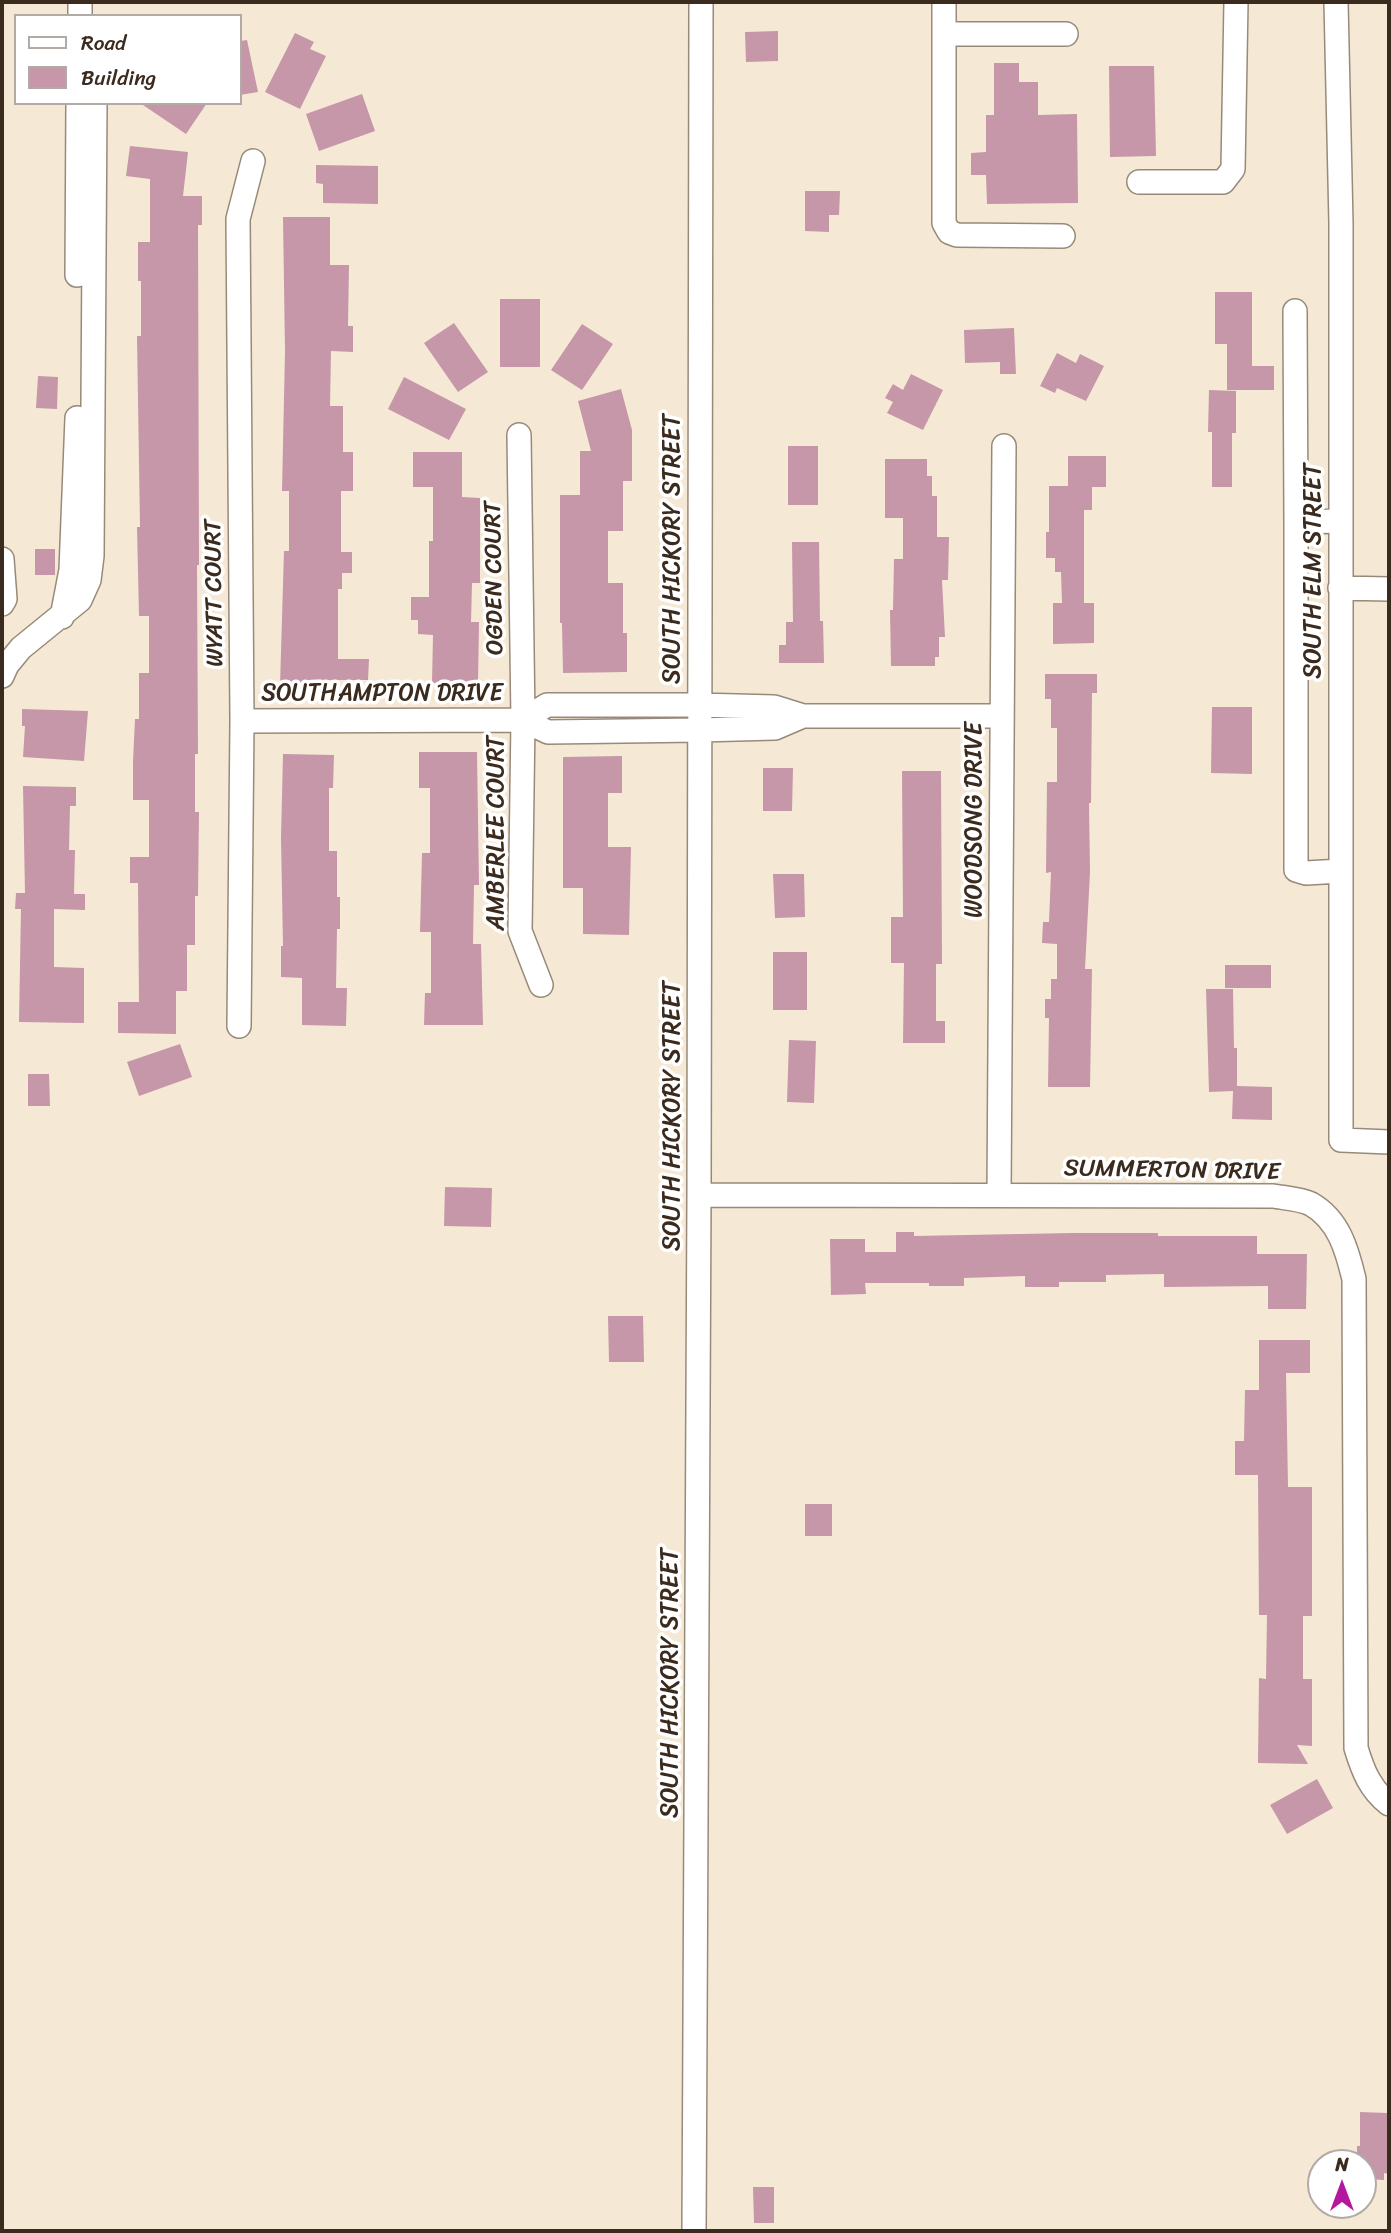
<!DOCTYPE html>
<html>
<head>
<meta charset="utf-8">
<style>
  body { margin:0 }
  #map { position:relative; width:1391px; height:2233px; overflow:hidden; background:#f5e9d5; font-family:Sriracha,sans-serif }
  canvas { display:block }
  .frame { position:absolute; inset:0; border:4px solid #3b2a1e; pointer-events:none }
  .legend { position:absolute; left:14px; top:14px; width:228px; height:91px; box-sizing:border-box; background:#fff; border:2px solid #b1aaa5; margin:0; padding:9px 12px; list-style:none; font-size:21px; color:#3b2a1e }
  .legend li { display:flex; align-items:center; gap:14px; height:35px }
  .legend b { width:35px; border:2px solid #b1aaa5 }
  .north { position:absolute; left:1307px; top:2149px; width:70px; height:70px; box-sizing:border-box; background:#fff; border:2px solid #b1aaa5; border-radius:50%; rotate:0deg; font-size:19px; font-weight:700; line-height:28px; text-align:center; color:#3b2a1e }
  .north::after { content:''; display:block; margin:auto; width:24px; height:32px; background:#b5179e; clip-path:polygon(50% 0,100% 100%,50% 72%,0 100%) }
</style>
</head>
<body>
<div id="map">
<canvas width="1391" height="2233"></canvas>
<div class="frame"></div>
<ul class="legend">
<li><b style="height:9px;background:#fff"></b>Road</li>
<li><b style="height:19px;background:#c696a9"></b>Building</li>
</ul>
<div class="north">N</div>
</div>
<script>
const c = document.querySelector('canvas').getContext('2d');
c.lineJoin = 'round';
function paint(path, color) {
  c.fillStyle = color;
  c.fill(path, 'evenodd');
}
function strokePath(path, color, width, dash) {
  c.strokeStyle = color;
  c.lineWidth = width;
  c.lineCap = dash ? 'butt' : 'round';
  c.setLineDash(dash || []);
  c.stroke(path);
}
function label(font, color, halo, rows, align = 'center') {
  c.font = font + ' Sriracha,sans-serif';
  c.lineWidth = 7;
  c.setLineDash([]);
  c.textBaseline = 'middle';
  c.strokeStyle = halo;
  c.fillStyle = color;
  for (const [text, x, y, turn = 0] of rows) {
    c.save();
    c.translate(x, y);
    c.rotate((+turn || 0) * Math.PI / 180);
    c.textAlign = isNaN(turn) ? turn : align;
    if (halo) c.strokeText(text, 0, 0);
    c.fillText(text, 0, 0);
    c.restore();
  }
}
paint(new Path2D(`
  M778,31V61L746,62L745,32Z
  M295,33L314,42L310,49L326,56L300,109L265,92Z
  M247,40L258,92L240,95V41Z
  M994,63H1019V82H1038V115L1077,114L1078,203L987,204L986,175H971V153L986,152V115H994Z
  M1109,66H1154L1156,156L1110,157Z
  M362,94L375,131L319,151L306,114Z
  M140,103H207L186,134Z
  M130,146L188,152L183,196H202V225H198L199,565H197L198,754H195V812H199L198,896H195V945H187V991H176V1034L118,1033V1002H139L138,883H130V857H149V800H133V762L135,719H139V673H149V616H139L137,527H140L137,336H141V281H138V242H150V179L126,176Z
  M316,165L378,166V204L323,203V184L316,183Z
  M805,191H840L839,215H829V232L805,231Z
  M283,217H330V265H349L348,326H353V352L331,351L330,406H343V452H353V491H341V552H352V573H342V589H338V659H369L368,680H328V686H280L284,551H289V491H282L285,351Z
  M1215,292H1252V366H1274V390H1227V344H1215Z
  M500,299H540V367H500Z
  M454,323L488,372L458,392L424,343Z
  M582,324L613,344L582,390L551,370Z
  M1014,328L1016,374H1000V362L965,363L964,330Z
  M1057,353L1076,363L1080,354L1104,366L1086,401L1057,388L1055,393L1040,386Z
  M911,374L943,390L923,430L887,413L893,402L885,398L893,384L903,390Z
  M38,376L58,377L57,409L36,408Z
  M404,377L466,409L449,440L388,409Z
  M621,389L632,430V481H623V531H608V583H623V633H627V672L563,673L562,623H560V495H580V451H591L578,401Z
  M1209,390L1236,391V433H1232V487H1212V432H1208Z
  M788,446H818V505H788Z
  M413,452H462V497L480,498V583H472L471,622H479L478,683H432L433,635L418,634V620H411V597H429V541H433V487H413Z
  M1068,456H1106V487H1092V510H1084V603H1094V643L1053,644V603H1062L1061,572H1055V558H1046V532H1049V486H1068Z
  M885,459H927V476H932V496H937V537H949L948,580H942L945,637H939V657H935V666H891L890,610H893L894,559H903V518H885Z
  M792,542H819L820,621H823L824,663H779V645H786V622H793Z
  M35,549H55V575H35Z
  M1045,674H1097V693H1092L1091,803H1089L1090,872L1085,969H1092L1090,1087H1048L1049,1018H1045V999H1051V979H1057V944L1042,943L1043,922H1049L1051,872L1046,873L1047,782H1057V728H1051V699H1045Z
  M1212,707H1252V774L1211,773Z
  M22,709L88,711L84,761L23,757L25,726H22Z
  M419,752H477L479,885H474L473,944H481L483,1025H424L425,993H431V932H420L422,853H430V788H419Z
  M283,754L334,755L333,788H329V851H337V897H340V929H337L336,988H347L346,1026L302,1025V978L281,977V946H283L281,838Z
  M622,756V793H608V847H631L629,935L583,934V888H563V757Z
  M763,768H793L792,811H763Z
  M902,771H941L942,964H936V1021H945V1043H903L904,963H891V917H903Z
  M23,786L76,787V806H70L69,850H75L74,894H85V910L54,909V967L84,968V1023L19,1022L21,909H15L16,893H25Z
  M773,874H804L805,917L775,918Z
  M773,952H807V1010H773Z
  M1225,965H1271V988H1225Z
  M1206,989H1233L1234,1048H1237V1086L1272,1087V1120L1232,1119L1233,1091L1209,1092Z
  M789,1040L816,1041L814,1103L787,1102Z
  M180,1044L192,1077L139,1096L127,1062Z
  M28,1074H49L50,1106H28Z
  M445,1187L492,1188L491,1227L444,1226Z
  M896,1232H914V1236L1073,1233H1158V1236H1257V1254H1307L1306,1309H1268V1286L1164,1287V1274L1106,1275V1282H1059V1287H1025V1276L964,1278V1286H929V1283H865L866,1294L831,1295L830,1239H865V1252H896Z
  M608,1316H643L644,1362H609Z
  M1259,1340H1310V1373H1286L1288,1487H1312V1616H1303V1679H1312V1746L1297,1745L1308,1764L1258,1763L1259,1678L1266,1679L1267,1615H1259L1258,1475H1235V1441H1244L1245,1390H1259Z
  M805,1504H832V1536H805Z
  M1317,1779L1333,1808L1287,1834L1270,1805Z
  M1360,2112L1387,2113L1389,2174L1384,2173V2180L1366,2179L1363,2163H1357V2146H1360Z
  M753,2187H774V2223H754Z`), '#c696a9');
const minor = new Path2D(`
  M944,2V223L949,232L957,235L1063,236
  M1336,2L1341,224V1140L1389,1142
  M80,16V2
  M944,34H1066
  M1139,182H1223L1233,169L1236,2
  M77,275L78,103
  M1295,311L1296,522
  M519,435L523,720L520,931L541,985
  M1340,521L1296,522V870L1306,873L1341,871
  M2,559L5,599L2,604
  M1340,588L1389,589
  M62,617L71,570L77,418
  M2,676L7,665L21,648L80,600L89,580L92,556L95,103
  M547,705H699L774,707L803,716L775,728L699,730L548,732L523,720Z
  M803,716H1002
  M242,721L523,720
  M239,1026L242,721L238,219L253,161
  M699,1195L1273,1196C1284,1198 1301,1199 1311,1204C1339,1220 1347,1250 1354,1279L1356,1748C1363,1771 1370,1789 1389,1804
  M999,1195L1004,446
  M694,2231L699,1195L701,2`);
strokePath(minor, '#988a7a', 26);
strokePath(minor, '#fff', 23);
label('24px', '#3b2a1e', '#fff', [
  ["SOUTH HICKORY STREET",673,549,-90],
  ["SOUTH ELM STREET",1314,571,-90],
  ["OGDEN COURT",495,578,-91],
  ["WYATT COURT",215,593,-91],
  ["SOUTHAMPTON DRIVE",382,694],
  ["WOODSONG DRIVE",975,820,-90],
  ["AMBERLEE COURT",497,833,-90],
  ["SOUTH HICKORY STREET",673,1116,-90],
  ["SUMMERTON DRIVE",1172,1171,1],
  ["SOUTH HICKORY STREET",671,1683,-90]
]);
</script>
</body>
</html>
